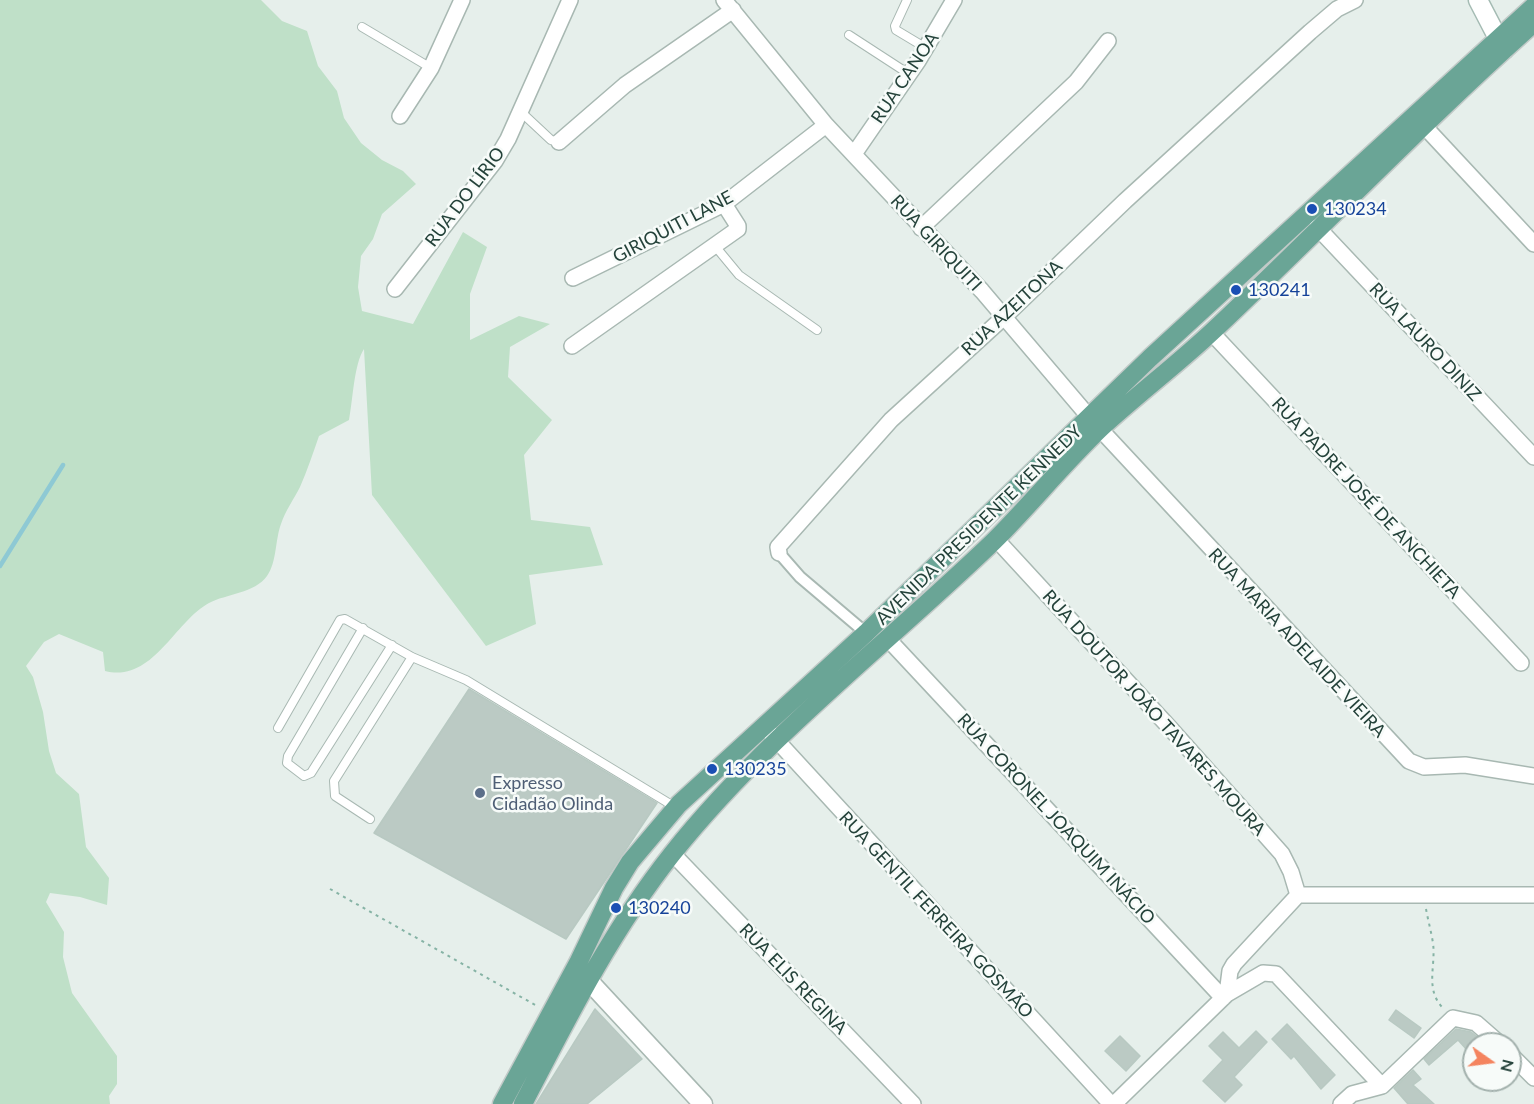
<!DOCTYPE html>
<html>
<head>
<meta charset="utf-8">
<style>
  body { margin:0 }
  #map { position:relative; width:1534px; height:1104px; overflow:hidden; background:#e6efeb; font-family:Lato,sans-serif }
  canvas { display:block }
  .north { position:absolute; left:1462px; top:1032px; width:60px; height:60px; box-sizing:border-box; background:#f7fbf9; border:2px solid #a3b1ad; border-radius:50%; rotate:104deg; font-size:16px; font-weight:700; line-height:24px; text-align:center; color:#24423a }
  .north::after { content:''; display:block; margin:auto; width:21px; height:27px; background:#f4845f; clip-path:polygon(50% 0,100% 100%,50% 72%,0 100%) }
</style>
</head>
<body>
<div id="map">
<canvas width="1534" height="1104"></canvas>
<div class="north">N</div>
</div>
<script>
const c = document.querySelector('canvas').getContext('2d');
c.lineJoin = 'round';
function paint(path, color) {
  c.fillStyle = color;
  c.fill(path, 'evenodd');
}
function strokePath(path, color, width, dash) {
  c.strokeStyle = color;
  c.lineWidth = width;
  c.lineCap = dash ? 'butt' : 'round';
  c.setLineDash(dash || []);
  c.stroke(path);
}
function label(font, color, halo, rows, align = 'center') {
  c.font = font + ' Lato,sans-serif';
  c.lineWidth = 5;
  c.setLineDash([]);
  c.textBaseline = 'middle';
  c.strokeStyle = halo;
  c.fillStyle = color;
  for (const [text, x, y, turn = 0] of rows) {
    c.save();
    c.translate(x, y);
    c.rotate((+turn || 0) * Math.PI / 180);
    c.textAlign = isNaN(turn) ? turn : align;
    if (halo) c.strokeText(text, 0, 0);
    c.fillText(text, 0, 0);
    c.restore();
  }
}
paint(new Path2D(`
  M0,0H261L282,21L307,31L318,66L337,91L344,118L361,143L382,160L403,171L416,184L382,214L373,239L361,256L358,287L362,311L413,324L463,232L487,247L470,294V340L519,316L550,324L510,347L508,377L552,420L524,455L531,520L590,527L603,565L529,575L536,624L486,646L372,495L364,349C354,364 353,399 349,420L319,436C313,453 307,471 300,487C294,499 285,511 281,524C275,540 277,562 267,576C255,593 226,594 209,603C174,622 153,683 105,671L103,652L59,634L44,642L26,666L33,677L43,712L49,751L56,773L79,794L86,847L109,878L107,905L80,897L50,893L46,902L64,932L63,957L72,993L117,1056V1084L109,1096L110,1104H0Z`), '#bfe0c8');
strokePath(new Path2D(`
  M0,566L63,465`), '#8ec9d4', 4.5);
const building = new Path2D(`
  M469,689L657,803L566,939L374,833Z
  M595,1009L642,1059L587,1104H536Z
  M1396,1010L1421,1028L1414,1038L1389,1020Z
  M1287,1024L1335,1075L1321,1089L1294,1056L1291,1059L1272,1039Z
  M1456,1029L1471,1032L1480,1039L1468,1051L1458,1040L1429,1065L1424,1059Z
  M1256,1031L1267,1042L1234,1077L1242,1085L1225,1102L1203,1081L1223,1060L1209,1046L1223,1032L1239,1048Z
  M1120,1036L1140,1056L1126,1071L1105,1051Z
  M1413,1070L1421,1079L1413,1085L1434,1104H1408L1394,1088Z`);
paint(building, '#bbcac4');
strokePath(building, '#b8c9c2', 1.5);
const service = new Path2D(`
  M907,0L895,26L896,30L926,48
  M362,27L431,68
  M849,35L909,74
  M521,112L551,140L559,142
  M715,246L739,275L817,330
  M363,628L288,756L287,763L304,776L311,773L392,645
  M278,728L340,620L345,619L412,657L466,680L675,807
  M370,819L335,796L334,781L412,657`);
const pedestrian = new Path2D(`
  M779,553L800,577L866,633`);
const minor = new Path2D(`
  M724,0L826,125L982,291L1090,418
  M400,116L431,68L462,0
  M1425,127L1534,244
  M559,142L625,85L733,10
  M854,154L918,61L954,0
  M1317,227L1534,457
  M921,228L1076,82L1108,41
  M573,278L724,204L826,125
  M395,289L495,161L508,139L570,0
  M1211,332L1521,663
  M572,346L738,229V226L724,204
  M1100,429L1409,761L1424,767L1465,765L1534,776
  M996,539L1170,728L1282,854L1291,872L1298,895
  M779,553L778,547L891,420L1004,317L1125,201L1310,32L1337,9L1355,0
  M888,639L1223,998
  M770,733L1111,1104
  M672,853L913,1104
  M1298,895H1534
  M1227,994L1263,973L1276,974L1382,1086
  M1510,1054L1534,1078
  M1114,1104L1227,994L1230,971L1234,964L1298,895
  M1341,1104L1352,1094L1382,1086L1453,1018L1476,1023L1500,1044`);
const tertiary = new Path2D(`
  M588,980L703,1104`);
const secondary = new Path2D(`
  M1478,0L1504,50`);
const primary = new Path2D(`
  M502,1104L579,961L614,888L630,862L679,804L866,633L1150,358L1534,6
  M523,1104C568,1017 611,931 672,854C765,737 887,644 994,541C1031,504 1064,463 1102,427C1139,393 1179,363 1215,329C1322,228 1424,121 1534,23`);
strokePath(service, '#a8b8b2', 10);
strokePath(pedestrian, '#a8b8b2', 14);
strokePath(minor, '#a8b8b2', 18);
strokePath(tertiary, '#a8b8b2', 21);
strokePath(secondary, '#a4bbb3', 21);
strokePath(primary, '#c2cac8', 21);
strokePath(new Path2D(`
  M330,889L537,1006
  M1426,909C1428,920 1431,931 1433,943C1436,966 1425,988 1442,1007`), '#86b3a5', 2, [3, 4.5]);
strokePath(service, '#fff', 8);
strokePath(pedestrian, '#fff', 10);
strokePath(minor, '#fff', 15);
strokePath(tertiary, '#fff', 18);
strokePath(secondary, '#fff', 18);
strokePath(primary, '#6aa596', 18);
for (const [x, y, r, color] of [
  [1312,209,6,"#1a4fb4"],
  [1236,290,6,"#1a4fb4"],
  [712,769,6,"#1a4fb4"],
  [480,793,6,"#5c6f8a"],
  [616,908,6,"#1a4fb4"]
]) {
  const dot = new Path2D();
  dot.arc(x, y, r, 0, 2 * Math.PI);
  c.fillStyle = color;
  c.fill(dot);
  strokePath(dot, '#f7fbf9', 2);
}
label('18px', '#24423a', '#f7fbf9', [
  ["RUA CANOA",905,78,-56],
  ["RUA DO LÍRIO",465,197,-53],
  ["GIRIQUITI LANE",673,227,-28],
  ["RUA GIRIQUITI",936,243,47],
  ["RUA AZEITONA",1012,308,-43],
  ["RUA LAURO DINIZ",1425,342,47],
  ["RUA PADRE JOSÉ DE ANCHIETA",1366,498,47],
  ["AVENIDA PRESIDENTE KENNEDY",979,525,-44],
  ["RUA MARIA ADELAIDE VIEIRA",1297,643,47],
  ["RUA DOUTOR JOÃO TAVARES MOURA",1154,713,48],
  ["RUA CORONEL JOAQUIM INÁCIO",1056,819,47],
  ["RUA GENTIL FERREIRA GOSMÃO",936,915,47],
  ["RUA ELIS REGINA",793,979,46]
]);
label('18px', '#164399', '#f7fbf9', [
  ["130234",1324,209],
  ["130241",1248,290],
  ["130235",724,769],
  ["130240",628,908]
], 'left');
label('18px', '#4e5e75', '#f7fbf9', [
  ["Expresso",492,783],
  ["Cidadão Olinda",492,804]
], 'left');
</script>
</body>
</html>
